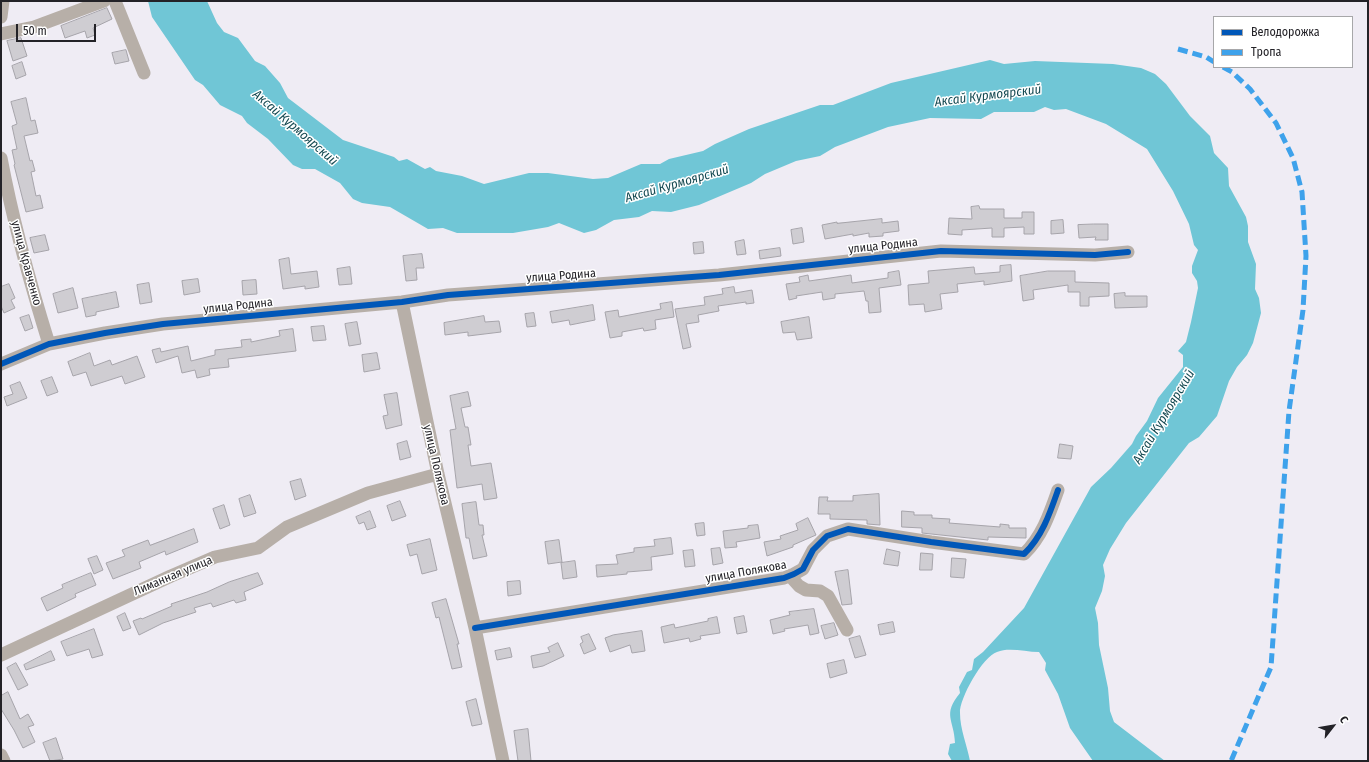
<!DOCTYPE html>
<html>
<head>
<meta charset="utf-8">
<style>
  body { margin:0 }
  #map { position:relative; width:1369px; height:762px; overflow:hidden; background:#efecf4; font-family:"Fira Sans Condensed",sans-serif }
  canvas { display:block }
  .frame { position:absolute; inset:0; border:2px solid #232227; pointer-events:none }
  .legend { position:absolute; left:1213px; top:16px; width:140px; height:52px; box-sizing:border-box; background:#fff; border:1px solid #a7a7a9; margin:0; padding:5px 7px; list-style:none; font-size:12px; color:#232227 }
  .legend li { display:flex; align-items:center; gap:8px; height:20px }
  .legend b { width:20px; border:1px solid #a7a7a9 }
  .north { position:absolute; left:1313px; top:706px; width:40px; height:40px; -webkit-text-stroke:3px #fff; paint-order:stroke; rotate:59deg; font-size:11px; font-weight:700; line-height:16px; text-align:center; color:#232227 }
  .north::after { content:''; display:block; margin:auto; width:14px; height:18px; background:#232227; clip-path:polygon(50% 0,100% 100%,50% 72%,0 100%) }
  .scale { position:absolute; left:16px; top:24px; width:80px; height:18px; box-sizing:border-box; border:2px solid #232227; border-top:0; padding-left:5px; font-size:12px; line-height:14px; white-space:nowrap; color:#232227; -webkit-text-stroke:3px #fff; paint-order:stroke }
</style>
</head>
<body>
<div id="map">
<canvas width="1369" height="762"></canvas>
<div class="frame"></div>
<ul class="legend">
<li><b style="height:5px;background:#0057b8"></b>Велодорожка</li>
<li><b style="height:5px;background:#3ea2eb"></b>Тропа</li>
</ul>
<div class="north">С</div>
<div class="scale">50 m</div>
</div>
<script>
const c = document.querySelector('canvas').getContext('2d');
c.lineJoin = 'round';
function paint(path, color) {
  c.fillStyle = color;
  c.fill(path, 'evenodd');
}
function strokePath(path, color, width, dash) {
  c.strokeStyle = color;
  c.lineWidth = width;
  c.lineCap = dash ? 'butt' : 'round';
  c.setLineDash(dash || []);
  c.stroke(path);
}
function label(font, color, halo, rows, align = 'center') {
  c.font = font + ' "Fira Sans Condensed",sans-serif';
  c.lineWidth = 3;
  c.setLineDash([]);
  c.textBaseline = 'middle';
  c.strokeStyle = halo;
  c.fillStyle = color;
  for (const [text, x, y, turn = 0] of rows) {
    c.save();
    c.translate(x, y);
    c.rotate((+turn || 0) * Math.PI / 180);
    c.textAlign = isNaN(turn) ? turn : align;
    if (halo) c.strokeText(text, 0, 0);
    c.fillText(text, 0, 0);
    c.restore();
  }
}
paint(new Path2D(`
  M148,1H207L217,23L224,32L238,38L255,61L265,66L280,83L288,98L343,140L394,157L399,161L407,159L425,169L430,167L436,171L462,176L484,184L529,173H548L593,179L608,178L641,164H660L669,159L703,151L715,144L749,129L820,105H833L891,83L990,60L1004,64L1035,61L1113,64L1141,68L1155,74L1166,84L1190,116L1210,136L1214,153L1228,168L1229,186L1246,217L1248,226V242L1256,264L1255,289L1259,298L1261,313L1253,343L1247,355L1237,367L1229,381L1217,416L1199,437L1189,443L1126,523L1110,549L1103,565L1105,576L1102,591L1095,608L1098,623L1099,645L1108,688L1110,711L1114,722L1165,761H1093L1070,728L1058,694L1045,670L1046,663L1039,652C1025,652 1009,647 997,652C983,656 959,699 960,713C960,729 967,745 970,761H952L948,754L950,744L955,743C954,719 942,715 960,693L959,687L967,672L972,670L974,659L983,652L1024,608L1091,487L1111,468L1132,444L1136,436L1147,421L1158,398L1183,367V355L1178,351L1186,342L1191,322L1198,288L1197,281L1192,273V266L1198,250L1194,245L1189,224L1173,191L1147,149L1106,124L1066,109L1054,110L1045,107L1034,112H994L981,119L930,118L888,127L835,147L820,156L796,161L765,174L751,183L699,205L671,212L652,211L639,217L614,220L596,230L584,233L559,223L548,227L513,233H457L443,228L428,229L390,207L362,203L353,199L340,183L315,169H302L293,165L268,139L247,123L242,116L220,105L203,85L195,80L152,17Z`), '#70c6d6');
const building = new Path2D(`
  M107,8L112,19L93,28L95,35L87,38L85,31L65,38L61,26Z
  M21,38L27,56L13,61L7,41Z
  M126,50L129,61L115,64L112,53Z
  M22,62L26,75L16,79L12,66Z
  M26,98L31,121L35,120L38,133L24,136L30,161L32,160L35,171L31,172L36,196L40,195L43,208L26,212L14,165L15,164L12,150L17,149L12,126L17,124L11,102Z
  M979,206L980,209H1004V218H1022V212H1034V234H1024V227L1004,228V237H992V228L962,230V235L948,234L949,218L972,219L971,207Z
  M882,219V223L898,221L899,231L883,233V236L869,237V233L853,236V234L825,239L822,225L837,222V223Z
  M1063,220L1064,233L1051,234V221Z
  M1094,224H1108V240H1095L1096,237L1079,238L1078,225Z
  M802,228L804,242L793,244L791,230Z
  M45,235L49,250L34,253L30,238Z
  M744,240L746,254L737,255L735,242Z
  M703,242L704,253L694,254L693,243Z
  M780,248L781,256L760,259L759,251Z
  M422,254L424,268H416L417,280L406,281L403,256Z
  M289,258L291,274L317,271L319,287L305,289V286L283,289L279,260Z
  M1011,265L1012,281L984,285V281L957,284L958,292L940,294L942,309L925,312L924,304L909,305L908,285L929,283L928,271L974,267L975,274L1000,272V266Z
  M350,267L352,284L339,285L337,269Z
  M899,271L901,285L879,288L881,312L869,313L868,301H866L864,291L835,294V298L823,300L822,292L796,296L797,298L789,300L786,284L800,282L799,277L808,275L809,281L851,275L852,283L888,278V273Z
  M1048,271H1075V282L1109,283V296L1089,297V306H1080V292H1068V285L1033,290L1034,299L1023,301L1020,276Z
  M198,279L200,292L184,295L182,281Z
  M256,280L257,294L243,295L242,281Z
  M149,283L152,302L140,304L137,285Z
  M9,284L15,298L11,300L15,308L4,313L1,306V287Z
  M734,287L735,293L752,290L754,303L746,304V302L718,306L719,311L698,315L699,322L686,324L691,347L683,349L675,309L705,305L704,297L723,294L722,289Z
  M73,288L78,308L58,313L53,294Z
  M116,292L119,307L96,312V315L86,317L82,299Z
  M1125,293V296H1147V307L1115,308L1114,294Z
  M672,302L674,317L655,320L656,329L644,331L643,328L622,332V336L610,338L605,312L618,310L619,317L661,309L660,304Z
  M593,305L595,320L570,325L569,320L552,323L550,312Z
  M534,313L536,326L527,327L525,314Z
  M29,315L33,328L25,331L20,318Z
  M484,316L485,322L499,321L501,332L468,336V332L445,335L444,323Z
  M809,317L812,338L797,340L795,332L783,333L781,322Z
  M357,322L361,344L349,346L345,324Z
  M324,326L326,340L313,341L311,327Z
  M293,329L296,351L228,359L229,367L209,369L210,375L197,378L195,370L182,373L178,356L156,363L152,350L160,348L161,352L188,346L191,361L215,355V350L242,347L241,340L251,339V342L280,336L279,331Z
  M90,353L94,366L110,360L112,365L137,356L145,377L125,384L122,376L91,386L86,372L73,376L68,362Z
  M377,353L380,369L364,372L362,355Z
  M52,377L58,392L47,396L41,381Z
  M20,382L27,398L7,406L4,397L13,394L10,386Z
  M468,392L471,406L461,408L465,427H468L471,445H468L471,466L491,463L497,498L484,500L482,484L457,488L450,430L456,429L450,396Z
  M397,393L402,425L386,429L383,416L388,415L384,395Z
  M407,441L411,457L400,460L397,444Z
  M1060,444L1073,446L1071,459L1058,458Z
  M301,479L306,496L295,500L290,482Z
  M879,494L880,525L867,524V520L830,519V514H818L819,497H828L827,501H853V496Z
  M250,495L256,513L244,517L239,499Z
  M400,501L406,516L392,521L387,506Z
  M476,502L479,525H483L484,535H482L487,556L473,559L469,538H466L462,504Z
  M224,505L230,525L220,529L213,509Z
  M370,511L376,527L367,530L364,522L359,524L356,517Z
  M902,511L914,512V515H932V518L950,519L949,523L1000,527V524L1009,525V528H1026V538L988,537V540L922,533V528L902,527Z
  M808,518L816,535L793,545V547L767,556L764,542L781,539L780,536L798,530L796,524Z
  M704,523L705,535L697,536L695,524Z
  M758,525L760,538L736,542L737,547L725,548L723,531L748,528V526Z
  M194,529L198,542L166,555L165,551L139,562L141,568L113,579L106,563L125,556L122,550L148,540L150,545Z
  M671,538L673,554L651,557L652,570L627,572V574L597,577L596,565L618,564L616,555L634,552V548L655,546L654,540Z
  M430,539L437,570L422,574L417,554L410,556L407,545Z
  M559,540L562,562L548,564L545,542Z
  M720,548L723,563L713,565L711,549Z
  M887,549L900,552L898,566L884,564Z
  M693,550L695,566L685,567L683,551Z
  M921,553L933,554L932,570H920Z
  M97,556L103,570L94,574L88,559Z
  M952,558L966,559L964,578L951,577Z
  M575,561L577,577L563,579L561,563Z
  M848,570L852,604L842,605L835,572Z
  M91,573L96,585L75,594L76,597L47,611L41,598L63,588L62,585Z
  M258,573L263,584L244,592L246,600L236,603L234,600L213,607L211,603L194,608L196,612L163,623L139,635L133,621L141,618L142,619L172,606L171,604L207,592L229,582Z
  M520,581L521,594L508,596L507,582Z
  M446,599L459,644H457L462,667L452,669L439,617L436,618L432,603Z
  M814,609L819,633L810,635L808,625L784,629L785,631L773,634L770,620L790,615L789,612Z
  M125,613L131,628L123,631L117,617Z
  M744,616L747,632L737,634L734,618Z
  M717,617L720,633L700,636L701,639L690,642L689,638L664,643L661,627L674,624L675,628L708,621V619Z
  M893,622L895,632L880,635L878,625Z
  M834,623L838,635L825,639L821,626Z
  M94,629L103,655L92,658L89,649L67,656L61,642Z
  M642,631L645,651L632,653L630,645L610,652L605,638L613,635Z
  M589,634L596,649L584,654L580,644L583,642L581,637Z
  M860,636L866,655L855,658L849,639Z
  M558,643L564,656L543,666L533,668L531,656L550,652L548,648Z
  M510,648L512,657L497,660L495,651Z
  M51,651L55,660L26,670L24,665Z
  M844,660L847,673L830,678L827,664Z
  M16,663L28,685L18,690L7,668Z
  M8,692L20,719L28,714L34,725L28,727L35,742L23,748L14,730L1,709V696Z
  M476,699L482,724L472,726L466,702Z
  M528,729L531,761H518L514,731Z
  M56,738L63,759L50,761L43,743Z`);
paint(building, '#cfcdd2');
strokePath(building, '#a6a4aa', 1);
strokePath(new Path2D(`
  M115,1L144,73
  M1,17L3,1
  M1,34L34,27L104,1
  M1,158C13,222 30,283 49,344
  M402,302L438,474L475,628L503,761
  M1,364L49,344L105,333L163,324L402,302L448,295L719,275L941,251L1095,255L1128,252
  M790,576L799,586L806,590L820,591L828,596L847,630
  M475,628L784,578L794,574L803,569L813,550L827,536L848,529L931,542L1024,554C1042,537 1050,513 1058,490
  M1,655L171,576L215,557L258,548L287,527L368,493L438,474
  M1,755L4,761`), '#b7afa8', 13);
strokePath(new Path2D(`
  M1178,49L1206,57L1214,62
  M1223,67L1232,72L1250,89L1276,123L1293,158L1302,192L1306,256L1303,310L1289,411L1271,667L1231,761`), '#3ea2eb', 5, [10, 5]);
strokePath(new Path2D(`
  M1,364L49,344L105,333L163,324L402,302L448,295L719,275L941,251L1095,255L1128,252
  M475,628L784,578L794,574L803,569L813,550L827,536L848,529L931,542L1024,554C1042,537 1050,513 1058,490`), '#0057b8', 6);
label('12px', '#232227', '#fff', [
  ["улица Родина",883,246,-6],
  ["улица Кравченко",26,263,75],
  ["улица Родина",561,276,-4],
  ["улица Родина",238,306,-6],
  ["улица Полякова",436,465,77],
  ["улица Полякова",746,572,-10],
  ["Лиманная улица",173,576,-23]
]);
label('italic 13px', '#154a52', '#fff', [
  ["Аксай Курмоярский",988,96,-7],
  ["Аксай Курмоярский",295,128,41],
  ["Аксай Курмоярский",677,184,-16],
  ["Аксай Курмоярский",1164,417,-59]
]);
</script>
</body>
</html>
